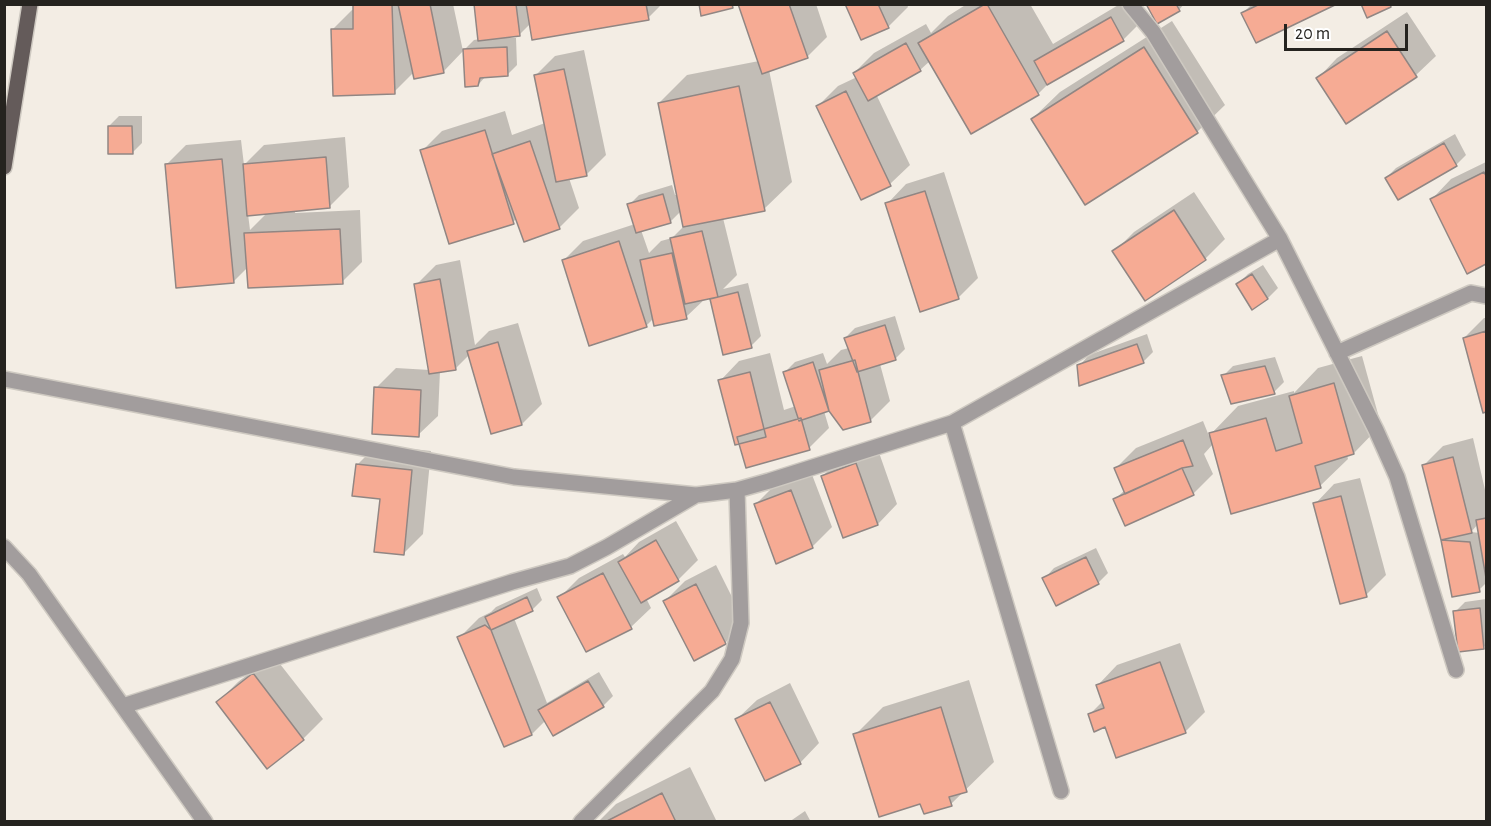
<!DOCTYPE html>
<html>
<head>
<meta charset="utf-8">
<style>
  body { margin:0 }
  #map { position:relative; width:1491px; height:826px; overflow:hidden; background:#f3ede4; font-family:"Alegreya Sans",sans-serif }
  canvas { display:block }
  .frame { position:absolute; inset:0; border:6px solid #25231f; pointer-events:none }
  .scale { position:absolute; left:1284px; top:24px; width:124px; height:27px; box-sizing:border-box; border:3px solid #25231f; border-top:0; padding-left:8px; font-size:18px; line-height:21px; white-space:nowrap; color:#25231f; -webkit-text-stroke:4px #fff; paint-order:stroke }
</style>
</head>
<body>
<div id="map">
<canvas width="1491" height="826"></canvas>
<div class="frame"></div>
<div class="scale">20 m</div>
</div>
<script>
const c = document.querySelector('canvas').getContext('2d');
c.lineJoin = 'round';
function paint(path, color) {
  c.fillStyle = color;
  c.fill(path, 'evenodd');
}
function strokePath(path, color, width, dash) {
  c.strokeStyle = color;
  c.lineWidth = width;
  c.lineCap = dash ? 'butt' : 'round';
  c.setLineDash(dash || []);
  c.stroke(path);
}
paint(new Path2D(`
  M354,4H453L463,51L474,40L480,39L475,4H662L648,18L531,23L520,34L506,36L507,38H516L517,65L507,75L486,76L478,85L464,50L444,71L414,72L394,92L332,30L352,10H354Z
  M740,4H816L827,37L807,57L769,70L792,182L764,209L723,218L737,275L723,289L748,283L761,336L751,346L711,300L716,296L706,298L686,317L654,318L646,326L564,260L583,241L635,224L629,205L639,195L672,185L675,195H678L659,103L687,75L759,61ZM681,211L684,226L672,238L661,241L649,253L641,230L670,222Z
  M847,4H907L908,7L888,27Z
  M967,4H1030L1053,44L1120,4H1135L1143,20L1123,40L1050,82L1038,94L930,61L920,70L876,94L910,165L890,184L818,106L838,86L857,77L854,73L874,53L926,24L931,33L948,16Z
  M1148,4H1184L1179,10Z
  M1252,4H1334L1243,13Z
  M1407,12L1436,56L1416,75L1346,121L1318,78L1337,58Z
  M1172,21L1225,105L1197,132L1032,119L1060,92Z
  M584,50L606,155L586,175L569,178L579,208L560,227L525,240L517,218L513,222L422,151L442,131L505,111L512,135L545,123L535,76L555,56Z
  M119,116H142V143L132,153L109,126Z
  M1455,134L1466,155L1456,165L1386,178L1396,168Z
  M345,137L349,187L329,207L295,210V213L360,210L362,262L342,282L248,267L233,282L166,165L186,145L241,140L244,165L264,145ZM267,213L250,230L248,214Z
  M1486,162V262L1467,272L1432,199L1451,179Z
  M944,172L978,278L958,298L887,204L906,184Z
  M1194,192L1225,239L1205,259L1145,299L1114,252L1134,232Z
  M460,260L475,345L489,331L518,323L542,404L522,424L492,432L470,354L455,369L440,371L438,416L418,435L376,388L396,368L430,370L416,285L436,265Z
  M1263,265L1278,288L1268,298L1253,308L1238,284L1248,274Z
  M895,316L905,349L895,359L880,364L890,401L870,421L830,409L824,411L829,428L809,448L747,467L720,381L739,361L770,353L784,410L796,406L785,372L795,362L823,353L827,364L841,350L849,348L845,338L855,328Z
  M1484,318H1486V410L1484,411L1464,338Z
  M1147,334L1153,352L1143,362L1079,366L1089,355Z
  M1362,356L1381,425L1354,453L1347,455L1348,459L1320,486L1213,444L1204,454L1213,474L1193,494L1115,499L1125,490L1116,468L1136,448L1203,421L1209,436L1238,406L1294,391V393L1318,368Z
  M1275,357L1284,382L1274,392L1232,402L1223,376L1233,366Z
  M1473,438L1486,494V583L1479,590L1453,596L1442,540L1424,465L1443,446ZM1478,524L1480,533L1471,532Z
  M876,444L897,504L878,524L823,476L842,456Z
  M377,445L431,451L423,534L403,554L381,498L357,465Z
  M811,472L832,527L812,547L756,504L775,485Z
  M1360,478L1386,575L1366,595L1315,504L1334,484Z
  M676,521L698,560L678,580L646,598L651,608L631,627L586,650L559,598L579,578L623,554L625,557L639,542Z
  M1096,548L1108,573L1098,583L1044,579L1054,568Z
  M716,565L745,623L725,643L665,601L685,581Z
  M537,588L542,600L532,610L514,618L547,703L599,672L613,696L603,706L546,720L532,734L505,745L459,638L479,618L491,612L496,607Z
  M1486,599V644L1484,647L1455,612L1465,602Z
  M1180,643L1205,712L1185,732L1106,725L1090,714L1103,701L1098,685L1117,665Z
  M273,655L323,719L303,739L218,702L238,682Z
  M969,680L994,762L951,804L921,802L855,735L883,707Z
  M790,683L819,743L800,763L737,719L757,700Z
  M690,767L717,822H598L616,804Z
  M805,811L811,822H789Z`), '#0003');
const building = new Path2D(`
  M353,4H392L395,94L333,96L331,29H353Z
  M398,4H430L444,73L414,79Z
  M474,4H516L520,36L478,41Z
  M526,4H646L649,20L532,40Z
  M699,4H732L733,8L701,16Z
  M738,4H789L808,58L762,74Z
  M845,4H878L889,28L861,40Z
  M985,4H987L1039,95L971,134L918,43Z
  M1146,4H1176L1180,11L1157,24Z
  M1260,4H1337L1256,43L1241,13Z
  M1361,4H1390L1391,7L1367,18Z
  M1111,17L1124,41L1047,85L1034,61Z
  M1387,31L1417,77L1346,124L1316,78Z
  M906,43L921,71L868,101L853,73Z
  M507,47L508,76L480,78L478,86L465,87L463,49Z
  M1144,47L1198,133L1085,205L1031,119Z
  M564,69L587,176L556,182L534,75Z
  M739,86L765,211L683,227L658,103Z
  M846,91L891,186L861,200L816,106Z
  M108,126H132L133,154H108Z
  M485,130L514,224L449,244L420,150Z
  M530,141L560,229L524,242L492,154Z
  M1444,143L1457,166L1398,200L1385,178Z
  M326,157L330,208L247,216L243,164Z
  M222,159L234,283L176,288L165,164Z
  M1484,172L1486,176V264L1467,274L1430,199Z
  M925,191L959,299L920,312L885,203Z
  M663,194L671,223L636,233L627,204Z
  M1174,210L1206,260L1145,301L1112,251Z
  M340,229L343,284L248,288L244,233Z
  M702,231L718,297L685,304L670,238Z
  M619,241L647,327L589,346L562,260Z
  M672,253L687,319L654,326L640,260Z
  M1252,274L1268,299L1252,310L1236,284Z
  M440,279L456,370L429,374L414,284Z
  M738,292L752,348L723,355L710,299Z
  M885,325L896,360L857,372L844,338Z
  M1486,331V412L1483,413L1463,338Z
  M498,342L522,425L491,434L467,351Z
  M1137,344L1144,363L1079,386L1077,365Z
  M855,360L871,422L843,430L829,411L819,370Z
  M813,362L829,411L799,421L783,372Z
  M1265,366L1275,394L1231,404L1221,375Z
  M750,372L766,437L735,445L718,380Z
  M1334,383L1354,454L1315,466L1321,488L1231,514L1209,433L1266,418L1276,451L1302,443L1289,396Z
  M374,387L421,390L419,437L372,434Z
  M801,418L810,450L746,468L737,437Z
  M1183,440L1193,466L1182,468L1125,494L1114,468Z
  M1453,457L1472,533L1441,540L1422,465Z
  M856,463L878,525L843,538L821,476Z
  M356,464L412,470L404,555L374,552L380,499L352,496Z
  M1182,468L1194,495L1125,526L1113,499Z
  M791,490L813,548L776,564L754,504Z
  M1341,496L1367,597L1340,604L1313,503Z
  M1486,518V578L1476,520Z
  M656,540L679,581L641,603L618,562Z
  M1441,540L1470,542L1480,592L1452,597Z
  M1086,557L1099,584L1056,606L1042,578Z
  M603,573L632,629L586,652L557,597Z
  M696,584L726,644L694,661L663,601Z
  M527,597L533,611L491,630L485,617Z
  M1480,608L1484,649L1458,652L1453,611Z
  M485,625L491,630L532,735L504,747L457,637Z
  M1160,662L1186,733L1116,758L1105,727L1094,732L1088,714L1104,708L1096,685Z
  M253,673L304,740L267,769L216,702Z
  M588,681L604,707L553,736L538,710Z
  M770,702L801,764L765,781L735,719Z
  M941,707L967,792L949,797L952,806L924,814L920,804L879,817L853,734Z
  M662,793L676,822H605Z`);
paint(building, '#f6ab94');
strokePath(building, '#918683', 1.5);
const minor = new Path2D(`
  M1130,4L1153,32L1280,239L1376,430L1397,477L1456,670
  M1337,353L1471,293L1486,296
  M4,379L514,477L696,495L737,490L769,481L952,423L1280,239
  M952,423L1061,791
  M4,547L29,574L205,822
  M123,706L512,582L570,566L607,547L696,495
  M581,822L712,691L732,659L741,623L737,490`);
const primary = new Path2D(`
  M4,167L30,4`);
strokePath(minor, '#cec9c1', 18);
strokePath(primary, '#cec9c1', 18);
strokePath(minor, '#a29d9d', 15);
strokePath(primary, '#645b5a', 15);
</script>
</body>
</html>
